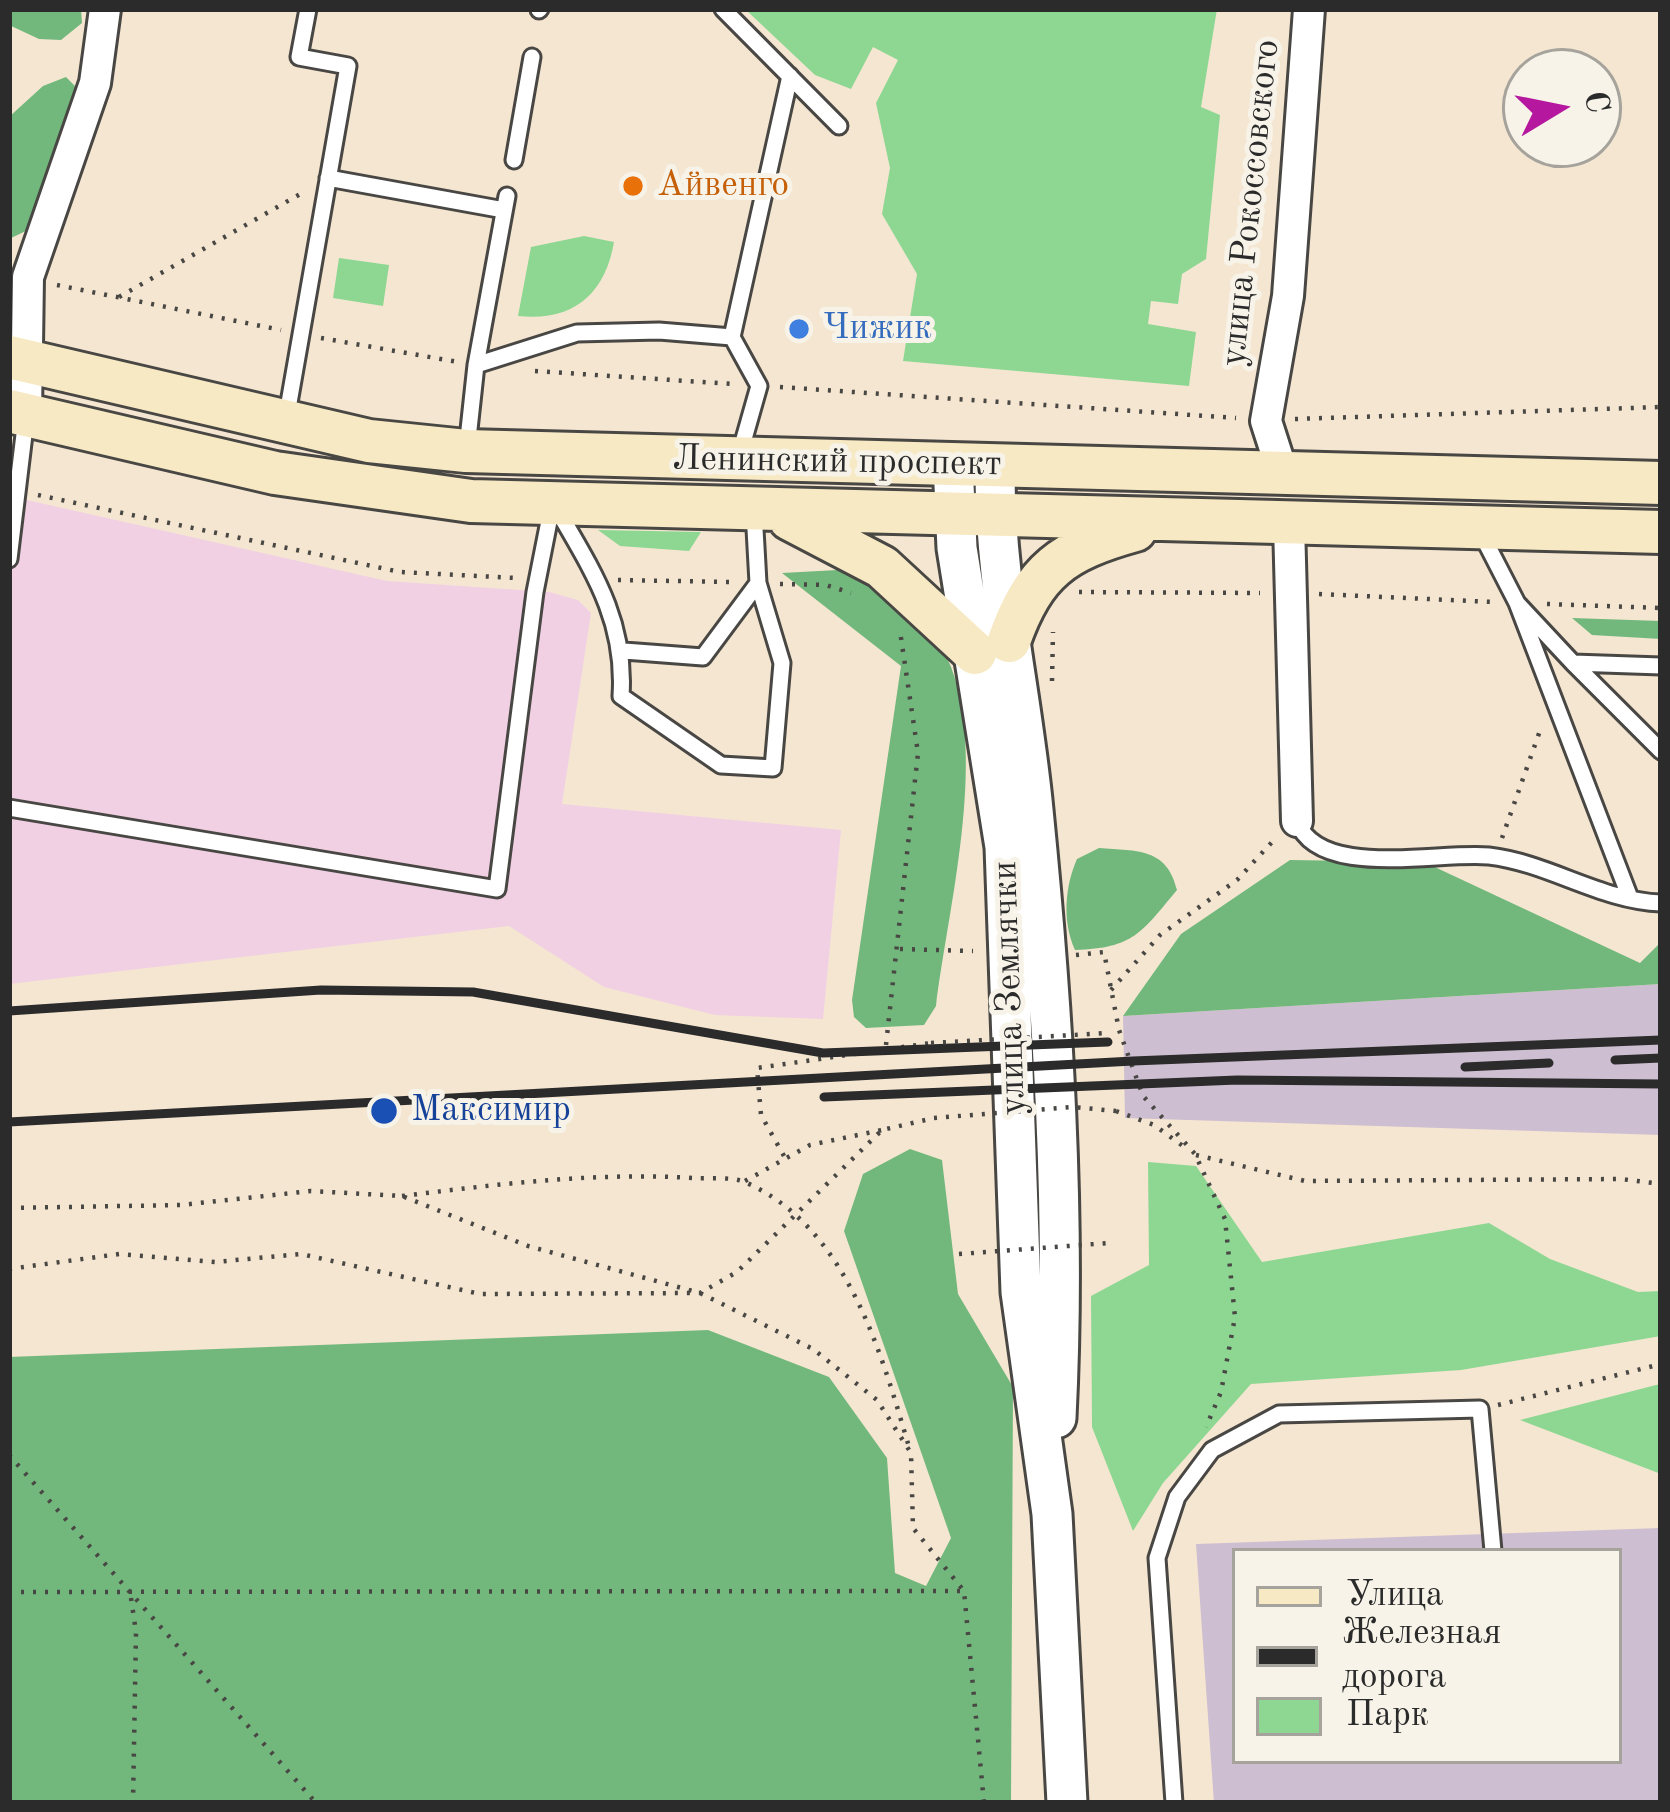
<!DOCTYPE html>
<html>
<head>
<meta charset="utf-8">
<style>
  body { margin:0 }
  #map { position:relative; width:1670px; height:1812px; overflow:hidden; background:#f5e6d1; font-family:"Old Standard TT",serif }
  canvas { display:block }
  .frame { position:absolute; inset:0; border:12px solid #2b2b2b; pointer-events:none }
  .legend { position:absolute; left:1232px; top:1548px; width:390px; height:216px; box-sizing:border-box; background:#f7f3e8; border:3px solid #a5a39c; margin:0; padding:15px 21px; list-style:none; font-size:36px; color:#2b2b2b }
  .legend li { display:flex; align-items:center; gap:24px; height:60px }
  .legend b { width:60px; border:3px solid #a5a39c }
  .north { position:absolute; left:1502px; top:48px; width:120px; height:120px; box-sizing:border-box; background:#f7f3e8; border:3px solid #a5a39c; border-radius:50%; rotate:80deg; font-size:33px; font-weight:700; line-height:48px; text-align:center; color:#2b2b2b }
  .north::after { content:''; display:block; margin:auto; width:42px; height:54px; background:#b5179e; clip-path:polygon(50% 0,100% 100%,50% 72%,0 100%) }
</style>
</head>
<body>
<div id="map">
<canvas width="1670" height="1812"></canvas>
<div class="frame"></div>
<ul class="legend">
<li><b style="height:15px;background:#f7e9c3"></b>Улица</li>
<li><b style="height:15px;background:#2b2b2b"></b>Железная дорога</li>
<li><b style="height:33px;background:#8dd793"></b>Парк</li>
</ul>
<div class="north">С</div>
</div>
<script>
const c = document.querySelector('canvas').getContext('2d');
c.lineJoin = 'round';
function paint(path, color) {
  c.fillStyle = color;
  c.fill(path, 'evenodd');
}
function strokePath(path, color, width, dash) {
  c.strokeStyle = color;
  c.lineWidth = width;
  c.lineCap = dash ? 'butt' : 'round';
  c.setLineDash(dash || []);
  c.stroke(path);
}
function label(font, color, halo, rows, align = 'center') {
  c.font = font + ' "Old Standard TT",serif';
  c.lineWidth = 10;
  c.setLineDash([]);
  c.textBaseline = 'middle';
  c.strokeStyle = halo;
  c.fillStyle = color;
  for (const [text, x, y, turn = 0] of rows) {
    c.save();
    c.translate(x, y);
    c.rotate((+turn || 0) * Math.PI / 180);
    c.textAlign = isNaN(turn) ? turn : align;
    if (halo) c.strokeText(text, 0, 0);
    c.fillText(text, 0, 0);
    c.restore();
  }
}
paint(new Path2D(`
  M9,496L387,581L549,592L578,600L591,613L562,804L841,830L823,1019L715,1015L604,987L509,926L9,984Z`), '#f1d0e4');
paint(new Path2D(`
  M1661,984V1135L1125,1118L1123,1016Z
  M1661,1528V1803H1214L1196,1544ZM1235,1551H1619V1761H1235Z`), '#cebed1');
paint(new Path2D(`
  M745,9H1217L1201,107L1220,115L1206,259L1182,274L1178,304L1151,301L1148,324L1196,332L1189,386L903,361L917,274L882,214L890,168L876,103L898,60L873,47L851,89L815,75Z
  M584,236L614,242C605,295 572,322 518,316L531,247Z
  M339,258L389,265L383,306L333,298Z
  M598,530L701,532L689,551L620,546Z
  M1148,1162L1196,1166L1262,1262L1489,1223L1550,1259L1638,1292L1661,1291V1336L1461,1370L1251,1384L1163,1483L1133,1531L1092,1427L1091,1296L1149,1265Z
  M1661,1384V1474L1520,1420L1656,1385Z`), '#8dd793');
paint(new Path2D(`
  M9,9H81L82,23L61,40L39,39L9,25Z
  M66,77L76,87L32,228L9,239V117L43,86Z
  M856,569C892,596 935,623 951,667C987,761 948,909 936,1006L924,1025L866,1028L854,1017L852,1000L901,666L782,573Z
  M1572,618L1661,621V639L1592,635Z
  M1099,848C1138,851 1167,848 1177,890C1141,933 1134,948 1075,950C1062,921 1065,886 1077,859Z
  M1290,860L1424,862L1640,963L1661,942V984L1123,1016L1181,934Z
  M910,1149L942,1160L958,1294L1013,1387L1011,1803H9V1357L708,1330L829,1377L887,1458L895,1573L926,1586L951,1538L844,1231L863,1174Z`), '#72b87d');
const service = new Path2D(`
  M723,9L839,126
  M539,10L540,9
  M514,160L532,57
  M328,178L504,210
  M476,365L577,333L659,331L732,337
  M286,420L348,66L299,57L308,9
  M467,448L476,365L507,196
  M740,453L759,386L732,337L790,76
  M558,511C594,573 626,622 621,696L721,765L773,768L782,663L758,583L754,511
  M1482,535L1517,603L1573,663L1661,666
  M9,559L26,418
  M1517,603L1630,898
  M624,651L703,657L758,583
  M1573,663L1661,751
  M9,808L497,889L535,592L552,506
  M1297,821C1318,880 1438,851 1489,856C1549,863 1601,901 1661,903
  M1174,1803L1157,1558L1177,1497L1212,1450L1279,1414L1480,1409L1493,1551`);
const minor = new Path2D(`
  M26,415L28,277L95,83L105,9
  M1283,474L1266,421L1288,296L1309,9
  M1289,524L1297,821`);
const tertiary = new Path2D(`
  M953,464L957,548L1005,847L1021,1292L1052,1514L1067,1803
  M995,466C994,582 1022,694 1033,810C1053,1011 1066,1216 1056,1418`);
const secondary = new Path2D(`
  M9,357L369,441L466,451L1661,483
  M9,411L275,473L471,501L1661,532
  M790,519L882,567L975,653
  M1009,641C1034,570 1063,550 1135,530`);
strokePath(service, '#494744', 21);
strokePath(minor, '#494744', 36);
strokePath(tertiary, '#494744', 45);
strokePath(secondary, '#494744', 48);
strokePath(new Path2D(`
  M57,285L281,330
  M119,297L302,193
  M321,338L458,362
  M535,371L733,384
  M780,387L1236,418
  M1295,419L1661,407
  M38,495L400,572L516,578
  M618,580L732,582
  M780,584L826,585L851,593
  M1079,592L1260,593
  M1319,594L1493,602
  M1547,604L1661,608
  M1052,681L1053,632
  M1502,838L1542,725
  M900,949L973,951
  M1076,955L1104,952L1119,1030L1143,1096L1195,1154L1225,1219L1235,1317L1221,1392L1206,1427
  M1111,990L1160,935L1237,880L1273,841
  M886,1045L918,753L900,631
  M1116,1111L1154,1125L1187,1149
  M1196,1155L1305,1181L1621,1179L1661,1184
  M784,1156L761,1115L757,1068L931,1043
  M745,1181L810,1145L882,1130
  M402,1196C500,1184 595,1172 693,1178C709,1179 733,1176 747,1183C847,1228 881,1352 909,1447
  M9,1208L181,1205L311,1191L402,1196L528,1246L700,1293L813,1349L877,1400L911,1453L913,1528L964,1591L984,1803
  M9,1269L119,1254L215,1262L301,1254L480,1294L700,1293L737,1272L882,1130L934,1118
  M1498,1405L1661,1364
  M9,1455L316,1803
  M9,1592L964,1591
  M131,1598L136,1632L133,1803`), '#494744', 4.5, [3, 9]);
strokePath(service, '#fff', 15);
strokePath(minor, '#fff', 30);
strokePath(tertiary, '#fff', 39);
strokePath(secondary, '#f7e9c3', 42);
strokePath(new Path2D(`
  M9,1011L321,990L473,992L823,1053L1108,1042
  M1615,1060L1661,1058
  M1465,1067L1549,1063
  M824,1097L1237,1080L1661,1084
  M9,1122L1133,1061L1661,1040`), '#2b2b2b', 9);
strokePath(new Path2D(`
  M931,1043L1108,1033
  M934,1118L1073,1107L1116,1111
  M959,1254L1109,1243`), '#494744', 4.5, [3, 9]);
for (const [x, y, r, color] of [
  [633,186,12,"#e8710a"],
  [799,329,12,"#3f7fe0"],
  [384,1111,15,"#1a4fb4"]
]) {
  const dot = new Path2D();
  dot.arc(x, y, r, 0, 2 * Math.PI);
  c.fillStyle = color;
  c.fill(dot);
  strokePath(dot, '#f7f3e8', 4.5);
}
label('36px', '#c56008', '#f7f3e8', [
  ["Айвенго",657,186]
], 'left');
label('36px', '#2b2b2b', '#f7f3e8', [
  ["улица Рокоссовского",1251,203,-84],
  ["Ленинский проспект",837,462,1],
  ["улица Землячки",1010,988,-92]
]);
label('36px', '#366cbe', '#f7f3e8', [
  ["Чижик",823,329]
], 'left');
label('36px', '#164399', '#f7f3e8', [
  ["Максимир",411,1111]
], 'left');
</script>
</body>
</html>
